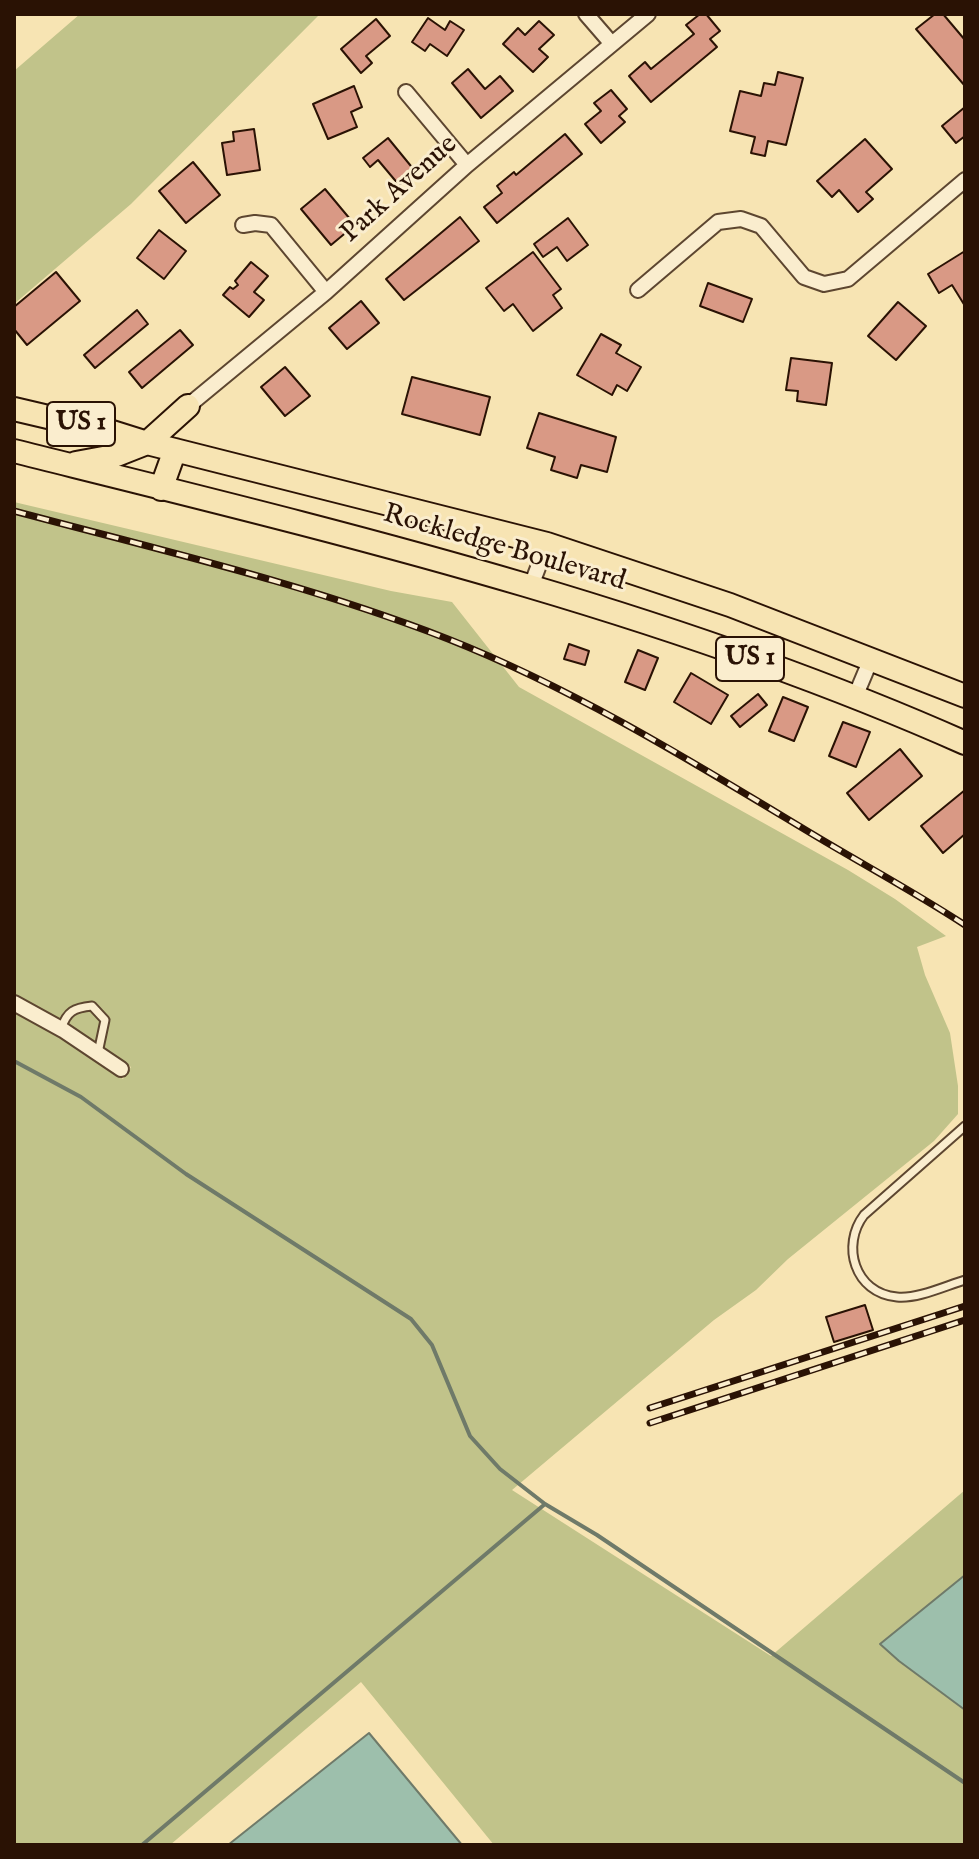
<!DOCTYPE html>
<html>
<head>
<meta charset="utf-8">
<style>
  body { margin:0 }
  #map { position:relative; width:979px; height:1859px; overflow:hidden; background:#f7e4b3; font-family:"IM FELL English",serif }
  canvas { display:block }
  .frame { position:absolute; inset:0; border:16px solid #2a1204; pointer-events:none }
</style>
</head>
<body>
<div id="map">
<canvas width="979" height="1859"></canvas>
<div class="frame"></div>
</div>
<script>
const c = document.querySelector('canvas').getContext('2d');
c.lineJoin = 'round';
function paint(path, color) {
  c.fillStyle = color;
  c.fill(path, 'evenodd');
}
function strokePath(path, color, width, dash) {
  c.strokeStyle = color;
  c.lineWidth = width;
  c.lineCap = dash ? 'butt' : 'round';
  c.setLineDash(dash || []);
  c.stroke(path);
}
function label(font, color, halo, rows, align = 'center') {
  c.font = font + ' "IM FELL English",serif';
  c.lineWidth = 6;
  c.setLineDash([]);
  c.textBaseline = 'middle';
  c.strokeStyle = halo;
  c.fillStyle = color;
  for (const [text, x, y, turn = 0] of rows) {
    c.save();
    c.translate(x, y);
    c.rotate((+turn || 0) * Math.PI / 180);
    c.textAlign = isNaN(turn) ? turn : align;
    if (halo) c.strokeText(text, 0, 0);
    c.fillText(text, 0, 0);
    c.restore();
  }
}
paint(new Path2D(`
  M80,14H320L131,204L14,304V71Z
  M14,502L391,591L452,602L519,687L848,870L895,899L946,936L917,947L925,975L950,1033L958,1086V1114L934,1141L788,1259L756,1290L714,1320L512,1490L771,1656L965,1490V1575L953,1585L899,1661L965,1710V1845H494L361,1682L170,1845H14V1012L60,1037L123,1079L131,1067L66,1023L14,995Z`), '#c1c38a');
const water = new Path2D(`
  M965,1575V1710L899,1661L880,1644Z
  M369,1733L462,1845H228Z`);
paint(water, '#9dbfac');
strokePath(water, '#6f7a69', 2);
strokePath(new Path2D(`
  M14,1061L81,1097L186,1174L411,1319L432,1345L470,1436L500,1469L545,1504L597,1535L965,1783
  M142,1845L545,1504`), '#6f7a69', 4);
const building = new Path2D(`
  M700,14H706L720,31L710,39L717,47L651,102L629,76L645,62L651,69L694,34L686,25Z
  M935,14H943L965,40V86L916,29Z
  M428,18L445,30L450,21L464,30L447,56L430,44L425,51L412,42Z
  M376,19L390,36L366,56L372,63L361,73L341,49Z
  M539,21L554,35L539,49L548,57L533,72L503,44L518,28L525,35Z
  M468,69L485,89L500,76L513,91L481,118L452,83Z
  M778,72L803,78L786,145L768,141L765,156L751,153L755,137L730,131L740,91L761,96L764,83L775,85Z
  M354,86L362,107L351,112L357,127L328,139L313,104Z
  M611,90L627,109L619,116L625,122L601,143L585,124L601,111L594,103Z
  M965,107V136L956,143L942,126Z
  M254,129L260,170L227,175L222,143L234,141L233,132Z
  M565,134L582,154L497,223L484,207L502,193L497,186L514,172L516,175Z
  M388,138L415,171L399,185L378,160L370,167L363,158Z
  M865,139L892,169L866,192L873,199L858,212L839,190L832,197L817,181Z
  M193,162L220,195L186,223L159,191Z
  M325,189L355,225L331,245L301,209Z
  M460,217L479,241L404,300L386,279Z
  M568,218L588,245L567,261L557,247L543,257L534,244Z
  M159,230L186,251L164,279L137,258Z
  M965,251V306L952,285L939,293L928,274Z
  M533,252L561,289L553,295L562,308L533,331L513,304L504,311L486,288Z
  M251,262L268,276L254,292L264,300L249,317L223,295L230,287L233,289L238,285L235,281Z
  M56,272L80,301L27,345L14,329V307Z
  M708,283L752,299L743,322L700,306Z
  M361,301L379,323L347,349L329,328Z
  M898,302L926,326L896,360L868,336Z
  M137,310L148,324L95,368L84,355Z
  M180,330L193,345L142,388L129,372Z
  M601,334L621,345L616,353L641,367L627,391L617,385L612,395L577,375Z
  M791,358L832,363L826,405L797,401L798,391L786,390Z
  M285,367L310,396L285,416L261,387Z
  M412,377L490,397L480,435L402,414Z
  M539,413L616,437L607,472L581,465L577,478L551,470L555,457L527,448Z
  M569,644L589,651L585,665L564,659Z
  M638,650L658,658L645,690L625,682Z
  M691,673L728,695L711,724L674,702Z
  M758,694L767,705L740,727L731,716Z
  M783,697L808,707L794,741L769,731Z
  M843,722L870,732L856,767L829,756Z
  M900,749L922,776L869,820L847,793Z
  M965,790V834L943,853L921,826Z
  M865,1305L873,1330L834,1342L826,1317Z`);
paint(building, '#d99985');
strokePath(building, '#2a1204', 2);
const service = new Path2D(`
  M61,1029C67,1011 74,1008 92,1006L105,1020L98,1053
  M965,1126L864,1215C841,1245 854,1293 897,1297C918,1299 945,1286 965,1280`);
const minor = new Path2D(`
  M586,14L612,44
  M406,92L467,165
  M243,225L255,223L271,225L326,292
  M638,290L718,222L741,219L761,226L804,277L824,284L848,279L965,180
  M188,406L326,292L467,165L648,14
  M531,586L547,544
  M855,697L871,659
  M14,1003L63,1030L121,1069`);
const primary = new Path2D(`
  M14,409L112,432L147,443L547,544L730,605L965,696
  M14,451C335,531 661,608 965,743
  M76,463L114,456L147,443L188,406
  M161,489L175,450`);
strokePath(service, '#5d4630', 11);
strokePath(minor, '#5d4630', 18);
strokePath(primary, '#2a1204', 26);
strokePath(service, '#faedce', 7);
strokePath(minor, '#faedce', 14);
strokePath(primary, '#f7e4b3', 22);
const rail = new Path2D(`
  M14,511C160,550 307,584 448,639C577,690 696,764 814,835C864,865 916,893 965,925
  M650,1408L965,1306
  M650,1423L965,1320`);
strokePath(rail, '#2a1204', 7);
strokePath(rail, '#faedce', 4, [12]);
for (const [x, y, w] of [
  [81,424,68],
  [750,659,68]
]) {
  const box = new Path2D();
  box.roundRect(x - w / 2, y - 22, w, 44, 6);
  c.fillStyle = '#faedce';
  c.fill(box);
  strokePath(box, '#2a1204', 2);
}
label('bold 26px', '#2a1204', null, [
  ["US 1",81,424],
  ["US 1",750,659]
]);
label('28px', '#2a1204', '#faedce', [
  ["Park Avenue",400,190,-42],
  ["Rockledge Boulevard",504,549,16]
]);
</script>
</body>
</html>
